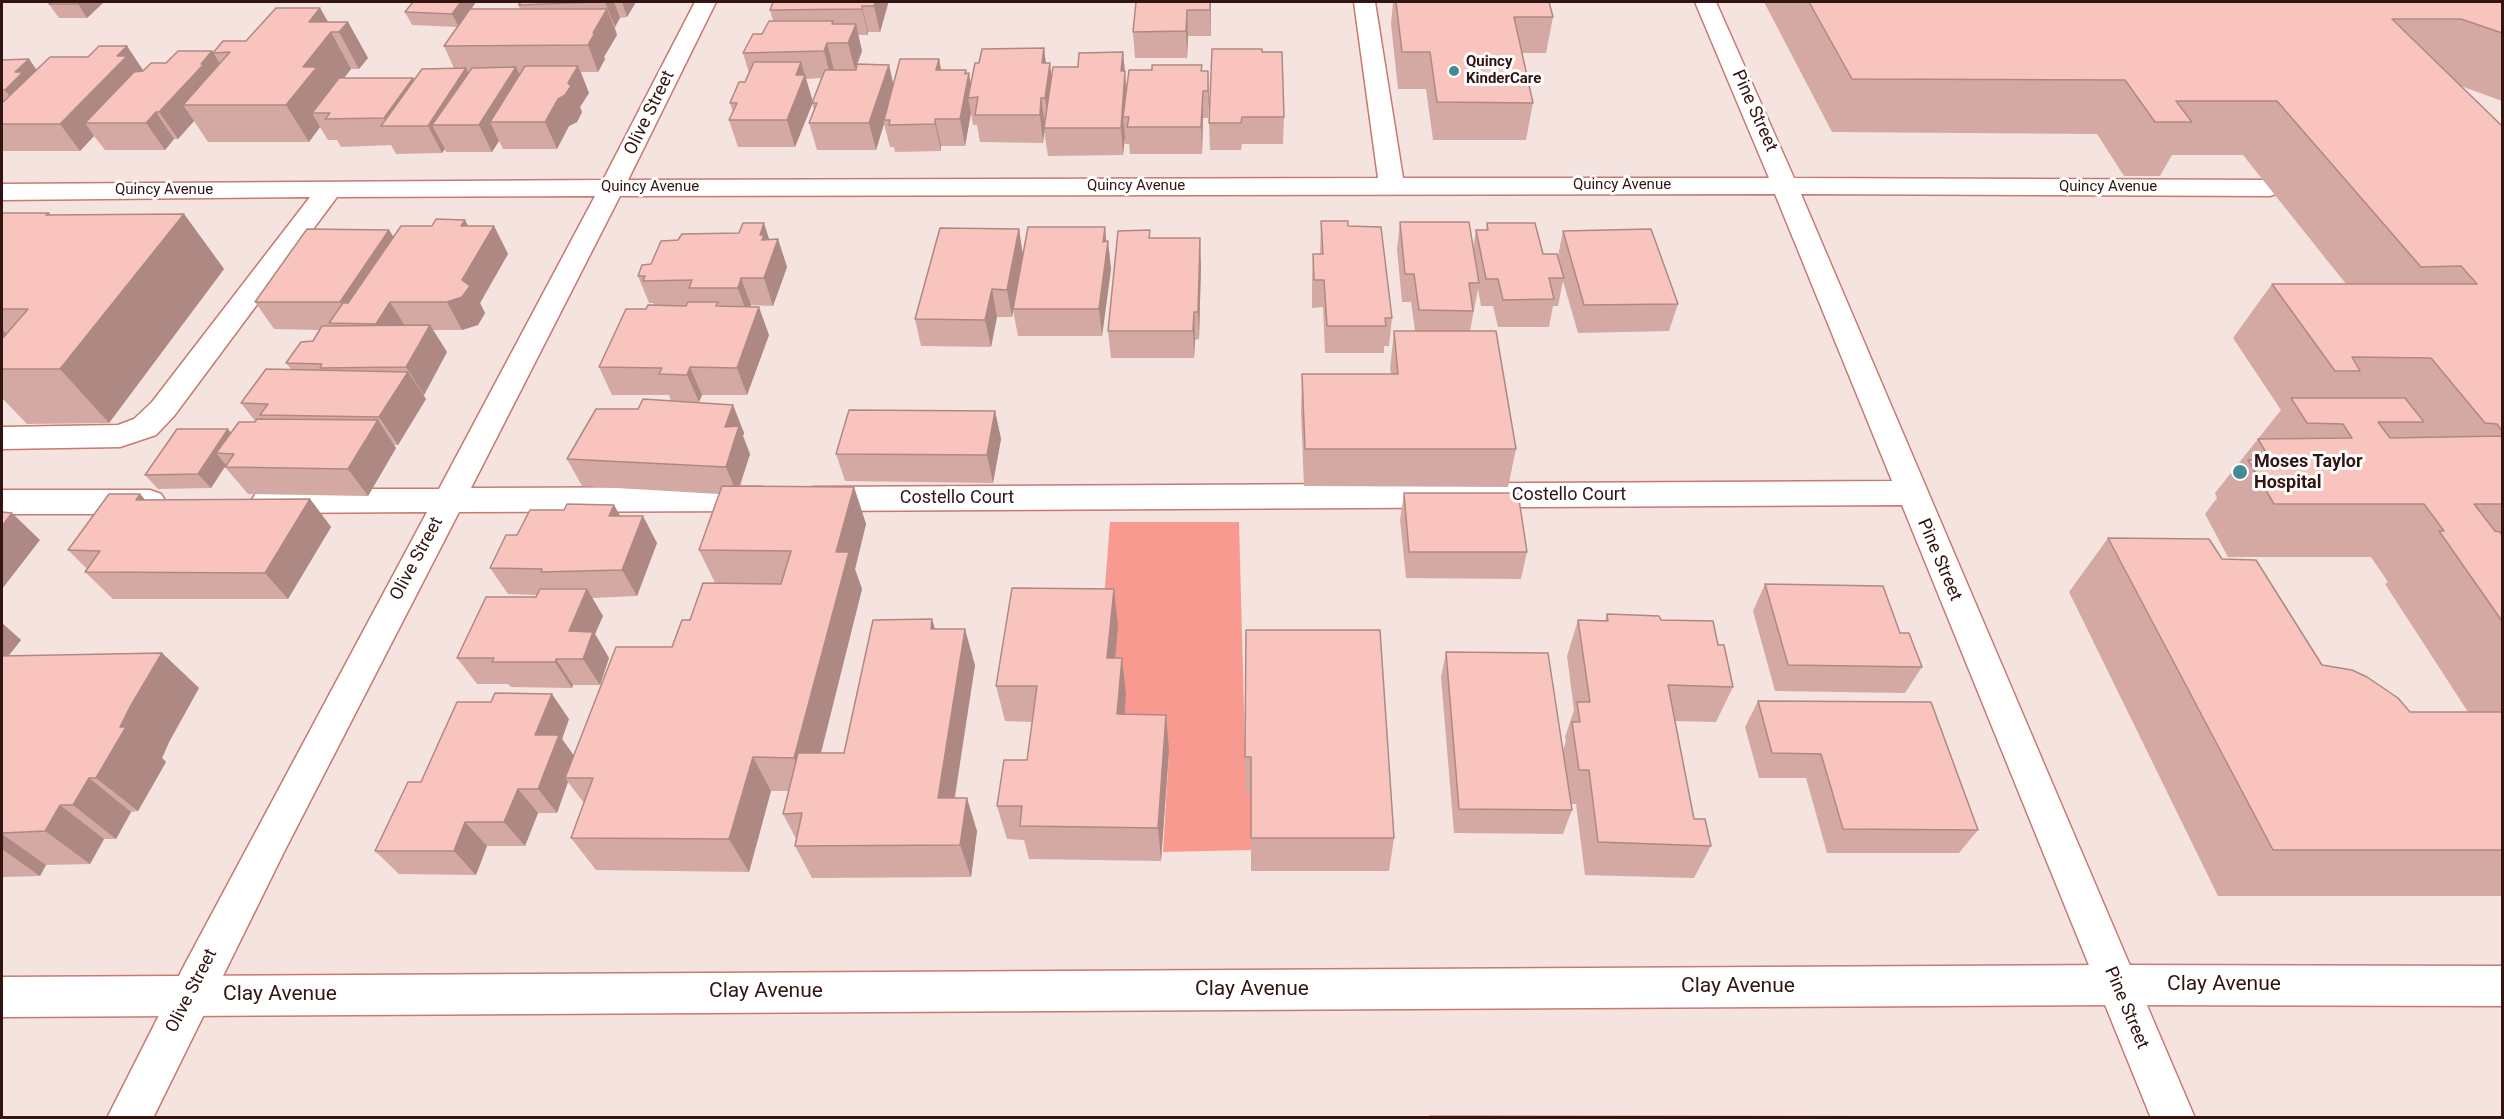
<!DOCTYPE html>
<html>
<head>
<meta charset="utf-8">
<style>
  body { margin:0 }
  #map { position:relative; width:2504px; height:1119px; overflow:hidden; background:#f5e3e0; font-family:Roboto,sans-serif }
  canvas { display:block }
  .frame { position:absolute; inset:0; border:3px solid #321411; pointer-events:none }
</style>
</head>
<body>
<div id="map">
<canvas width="2504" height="1119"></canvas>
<div class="frame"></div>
</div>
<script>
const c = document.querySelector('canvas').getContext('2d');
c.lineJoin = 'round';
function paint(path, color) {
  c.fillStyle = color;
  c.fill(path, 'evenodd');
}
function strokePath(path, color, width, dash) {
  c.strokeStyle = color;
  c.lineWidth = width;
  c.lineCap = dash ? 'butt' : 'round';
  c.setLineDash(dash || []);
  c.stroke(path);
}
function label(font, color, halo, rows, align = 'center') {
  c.font = font + ' Roboto,sans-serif';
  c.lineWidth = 6;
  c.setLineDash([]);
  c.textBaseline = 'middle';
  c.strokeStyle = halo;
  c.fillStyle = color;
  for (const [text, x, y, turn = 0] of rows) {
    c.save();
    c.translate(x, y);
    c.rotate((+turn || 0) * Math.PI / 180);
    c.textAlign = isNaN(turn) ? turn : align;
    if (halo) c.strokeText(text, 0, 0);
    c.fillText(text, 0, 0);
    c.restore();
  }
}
paint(new Path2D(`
  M1110,522H1239L1245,747L1251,791L1252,850L1163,852L1169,750L1122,749L1102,625Z
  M1429,1115L1888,1116V1117L1430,1118Z`), '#f99a90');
const minor = new Path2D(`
  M695,2H716L628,180L1378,178L1354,2H1375L1403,178H1769L1695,2H1716L1794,178L2270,180L2279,183L2283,188L2279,193L2270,196L1801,194L2195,1118H2151L1902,505L813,511L802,507L797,499L802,491L813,487L1892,481L1775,194L620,196L471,488L762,487L773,491L778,499L773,507L762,511L459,512L285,850L153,1118H107L185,964L427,512L267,513L256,509L251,501L256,493L267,489H439L595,196L337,197L174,416L156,435L120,447L2,449V427L118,425L134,419L152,402L310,197L2,200V184L603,180Z
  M2,490H150L161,494L166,502L161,510L150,514H2Z`);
const major = new Path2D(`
  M2116,965L2502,966V1006L2116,1005L2,1017V977Z`);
strokePath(minor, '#c87970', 3);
strokePath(major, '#c87970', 3);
paint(minor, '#fff');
paint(major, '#fff');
paint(new Path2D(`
  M52,2H104L87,18H59L49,4Z
  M476,2L471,9H520L517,2H636L627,17L620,18L615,27L617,35L604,57L605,59L598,72H581L589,93L580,107L582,112L577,122L569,126L557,149H503L499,141L492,152H446L445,149L442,153L396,154L391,145L341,147L337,140H328L320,127L309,142H208L194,121L178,139H174L165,150H105L94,136L80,151H2V60L29,59L36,70L88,57L127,46L143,71L166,63L213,52L246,41L320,8L328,22H348L368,58L359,69H351L344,78L414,80L454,68L444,46L457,27L412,25L405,12Z
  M1136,2H1211V36H1188L1187,58H1135L1133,32Z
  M1393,2H1549L1553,17L1546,53H1522L1533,103L1526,140H1433L1426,89H1398L1391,24Z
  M1764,2H2502V101L2461,86L2502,126V896H2218L2069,592L2108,538L2222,559L2322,665L2410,712H2468L2385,584L2388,582L2371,557H2228L2205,514L2217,498L2215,493L2281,410L2233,338L2272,284H2346L2243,155H2172L2160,176H2124L2097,134L1832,132Z
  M888,4L880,32H868V35H858L862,51L855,70L893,83L939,59L941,70H966V74L969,73L971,85L979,63L1044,48L1046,63H1050L1051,77L1078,67L1123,52L1127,90L1202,71H1208V118H1203L1202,154H1130L1129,144H1125V137L1123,155L1048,156L1044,131L1043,143L980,142L977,125H973L971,113L965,146H941V151L895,152L894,147H890L884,124L876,150H817L809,123L814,110L812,103L821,78L806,79L813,102L795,147H738L729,120L733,112L730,103L745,82L749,73L743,53L762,34L773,21L770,10Z
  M1262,52L1284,117L1283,144H1242L1241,150H1210L1209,123Z
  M2,213H49L51,215L184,214L224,269L109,423L27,424L2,398Z
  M1321,221L1348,226L1392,318L1389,346H1384V353H1325L1323,307L1312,308V282L1313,254H1320Z
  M1400,222L1473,248L1476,230H1486L1487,223L1543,254L1558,256L1563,231L1678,304L1669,331L1578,333L1563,281L1558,306H1553L1549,327H1498L1493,306H1481L1478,289L1470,331L1516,449L1508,487L1304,486L1301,412L1302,374H1391L1390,369L1394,331H1415L1411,302H1402L1397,250Z
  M432,226H494L508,254L480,303L485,313L478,325L462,330H433L447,352L424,395H423L426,399L398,445H394L396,448L368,496L248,494L225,467L226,465L211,488L158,489L145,475L228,429L231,433L255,422V421L241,403L291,369L286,363L313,341L320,330L274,329L255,302L389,230L394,237Z
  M1105,227L1106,242L1108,241L1111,269L1102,336H1018L1013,310L1012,317H997L991,347L921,346L915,319L1019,229L1023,256Z
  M1150,230V238L1201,265L1199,339L1195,340L1194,358H1111L1108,331Z
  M769,239H778L787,267L773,306L751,305V307L769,335L747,395H702L699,402H688L733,405L744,433L743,436L750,454L740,486L854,487L866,524L855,569L862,589L821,753H844L932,619L935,629L975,665L955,798L977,831L971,877L812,878L795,846L796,839L783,814L789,791H771L749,872L596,870L571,838L584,803L568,782L557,813H538L525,846H487L476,875L399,874L375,851L421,782L569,719L562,739L574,756L672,647L715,583L699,550L719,494L582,486L567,459L638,409L671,401L669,395H612L599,367L646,309L654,305L653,303H649L638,276L651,264Z
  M995,411L1001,439L993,483L845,481L836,454Z
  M1404,493L1527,552L1521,579L1406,578L1400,520Z
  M140,494L145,500L310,499L331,527L288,599H113L85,572L87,569L68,550Z
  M614,505L620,516L657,543L637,596L592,598L603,616L595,634L609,658L600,685H573L572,688L511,687L508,684H477L457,658L536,597L537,595L508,594L490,568L517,535L564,510Z
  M1765,584L1900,633L1922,667L1905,693L1775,691L1753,611Z
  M1114,589L1118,626L1115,658H1122L1126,694L1125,714L1169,750L1161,861L1029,859L1024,840L1007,839L997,806L1027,760L1033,722L1005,721L996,686Z
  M1607,614L1661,620L1718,645L1733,687L1716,722L1675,721L1694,819L1711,846L1694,878L1585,875L1576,804H1571L1572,810L1563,834L1454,833L1441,677L1446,652L1563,751L1566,741L1565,737L1574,710L1567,656L1578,620L1605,621Z
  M2,623L21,640L8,656L162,653L199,688L169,742L162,758L166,762L138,811L131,812L116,839H104L90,864L46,865L40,876L2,877Z
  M1246,630L1394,838L1389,871H1251V791H1245Z
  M1758,701L1978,830L1959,853H1827L1806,778H1759L1745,727Z`), '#d5a9a3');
paint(new Path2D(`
  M80,2H104L87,18L78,4Z
  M461,2H476L459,27L452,14Z
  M605,2H614L620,18L615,27Z
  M622,2H636L627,17Z
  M875,2H888V4L880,32L874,6Z
  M1210,2H1211V36Z
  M862,6L868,32V35L862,9Z
  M320,8L334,32H331L351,69L332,94L330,113H312L320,127L309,142L286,105L303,67L309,22Z
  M607,9L617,35L604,57L605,59L598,72L588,45L593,33Z
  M1187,10L1188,36L1187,58L1186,31Z
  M348,22L368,58L359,69L339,32Z
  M856,24L862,51L855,70L848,43Z
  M827,43L834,70L831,78L824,51Z
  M127,46L145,73L85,123L94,136L80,151L60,124L117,56Z
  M1044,48L1047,75L1042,63Z
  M212,51L229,78L183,105L194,121L178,139L159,112Z
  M1123,52L1127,98L1123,117L1125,137L1123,155L1121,128V71Z
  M29,59L48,86L25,117L5,90L15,72Z
  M939,59L944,86L936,70Z
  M801,62L813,102L795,147L787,120L796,75Z
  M1050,63L1053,90L1049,125L1045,98Z
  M889,65L895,91L884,120V124L876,150L869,123Z
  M1202,65L1203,118L1202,154L1201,127Z
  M578,66L589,93L580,107L582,112L577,122L569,126L557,149L545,122L558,99Z
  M516,67L529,94L490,122L499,141L492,152L479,125Z
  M466,68L479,95L432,125L445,149L442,153L428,126Z
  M966,70L968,80L969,73L973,98H968L971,113L965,146L960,119Z
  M1208,71L1209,98L1208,118Z
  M413,78L427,105L389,126L384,118Z
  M1041,98L1045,125L1043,143L1040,115Z
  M156,112L174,139L165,150L146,123Z
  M935,119L941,146V151L935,124Z
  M184,214L224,269L109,423L60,369Z
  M465,220L480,248L461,226Z
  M764,223L773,251L778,239L787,267L773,306L764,278L760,235Z
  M494,226L508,254L480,303L485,313L478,325L462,330L447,302L462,280Z
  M1105,227L1107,249L1108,241L1111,269L1102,336L1099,309Z
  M1019,229L1023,257L1012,317L1007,290Z
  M389,230L406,257L354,323L340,302Z
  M1200,238L1201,265L1199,339L1198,312Z
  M741,278L751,305L748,316L738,288Z
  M992,289L997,317L991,347L985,320Z
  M390,302L407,329L393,351L376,324Z
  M759,307L769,335L747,395L737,368Z
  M1194,312L1195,340L1194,358L1193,331Z
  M430,325L447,352L424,395L406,367Z
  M2,329L34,364L2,369Z
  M690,367L702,395L699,402L687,375Z
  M408,372L426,399L398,445L379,417Z
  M733,405L744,433L743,436L750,454L737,494L726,467L725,427Z
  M995,411L1001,439L993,483L987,455Z
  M378,420L396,448L368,496L348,469Z
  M228,429L239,444L216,453L226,465L211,488L198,474Z
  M854,487L866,524L855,569L862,589L811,792L794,758L836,552Z
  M140,494L165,522L136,500Z
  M310,499L331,527L288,599L265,573Z
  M614,505L629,532L609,516Z
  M12,513L40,540L2,589V526Z
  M643,516L657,543L637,596L622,570Z
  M587,589L603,616L595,634L609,658L600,685L583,659L569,631Z
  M1114,589L1118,626L1112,693L1107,658Z
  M932,619L943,656L931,629Z
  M2,623L21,640L6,659L2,674Z
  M965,629L975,665L949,832L938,798Z
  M162,653L199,688L169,742L162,758L166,762L138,811L96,778L130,707Z
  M1122,658L1126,694L1122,749L1117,714Z
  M556,659L573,685L572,688L555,662Z
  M552,694L569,719L562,739L577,760L565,778L568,782L557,813L538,789L535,735Z
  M1166,715L1169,750L1161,861L1158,828Z
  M753,757L771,791L749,872L729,839Z
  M89,778L131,812L116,839L73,805Z
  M518,789L538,813L525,846L504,822Z
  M967,798L977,831L971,877L960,845Z
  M60,805L104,839L90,864L45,831Z
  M465,822L487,846L476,875L454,851Z
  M2,834L46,865L40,876L2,849Z`), '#ae8984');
const building = new Path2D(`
  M52,2H80L78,4H49Z
  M413,2H461L452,14L405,12Z
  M521,2H597L519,5Z
  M773,2H875L874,6H862V9L770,10Z
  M1136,2H1210V10H1187L1186,31L1133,32Z
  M1396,2H1549L1553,17H1514L1533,103L1437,102L1430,52H1402Z
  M1809,2H2502V33L2461,19H2392L2502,126V431L2497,424L2485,423L2431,358L2352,357L2360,371H2335L2272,284H2477L2461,266L2421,267L2277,101H2176L2192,122H2155L2125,80L1852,79Z
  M276,8H320L309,22H348L339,32H331L303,67H317L286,105H183L230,52L213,53L223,41H246Z
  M470,9H607L593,33H595L588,45L444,46Z
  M769,21H833L832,24H856L848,43H827L824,51L743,53L753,34H762Z
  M99,46H127L117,56H127L60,124H2V103L50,57H88Z
  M1044,48L1042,63H1050L1045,98H1041L1040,115H975L978,97L968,98L975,63H979L982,49Z
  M1212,49H1262V52H1282L1284,117H1242L1241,123H1209Z
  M178,51H212L201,64H204L159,112H156L146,123H85L134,72L143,71L151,63H166Z
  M1123,52L1121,71H1125L1121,128H1044L1053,67H1078L1079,53Z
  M29,59L15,72H23L5,90H2V60Z
  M900,59H939L936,70H966L965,74L969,73L960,119H935V124L889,125L890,120H884Z
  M754,62H801L796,75H805L787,120H729L737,103H730L739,82H745Z
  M857,64L889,65L869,123H809L817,103H812L825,70H856Z
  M1152,65H1202L1201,71H1208V91H1203L1201,127H1127L1129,117H1123L1129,70H1152Z
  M525,66H578L568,83L571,86L565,95L558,99L545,122H490Z
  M516,67L479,125H432L472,68Z
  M466,68L428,126H381L422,69Z
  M339,78H413L384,118L325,119L330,113H312Z
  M2,213H49L46,215L184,214L60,369H2V339L28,309H2Z
  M436,219L465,220L461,226H494L462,280L470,286L462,297L447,302H390L376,324L329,323L343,303H348L401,226H432Z
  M1321,221H1348V226L1381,227L1392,318H1385L1386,326H1327L1324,280H1314L1313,254H1323Z
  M1400,222H1469L1479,283H1469L1473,311L1419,310L1414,274H1405Z
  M743,223H764L760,235H764L762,240L778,239L764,278H741L738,288H689L692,280L643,281L645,276H638L642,265L651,264L661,241L678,240L682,234L739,233Z
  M1487,223H1535L1543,254H1557L1564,278H1549L1554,299L1503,300L1498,279H1486L1476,230H1488Z
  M1028,227H1105L1103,242L1108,241L1099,309H1013Z
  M940,228L1019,229L1007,290L992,289L985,320L915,319Z
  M307,229L389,230L340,302H255Z
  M1651,229L1678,304L1584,305L1563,231Z
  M1150,230L1149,238H1200L1198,312H1194L1193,331H1108L1118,231Z
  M688,302H718L716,306L759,307L737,368L690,367L687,375L659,374L662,368L599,367L626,309H646L648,305L686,306Z
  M430,325L406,367L320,368L322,364L286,363L301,342L313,341L322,326Z
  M1394,331H1496L1516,449H1305L1302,374H1398Z
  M266,369L408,372L379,417L260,415L268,404L241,403Z
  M2291,398H2405L2424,422H2378L2390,438L2502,436V504H2474L2495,531L2500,532L2502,535V621L2439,531H2444L2424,504H2274L2248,460L2271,461L2258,439L2352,438L2343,424L2307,423Z
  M643,399L733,405L725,427L739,426L726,467L567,459L596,409H638Z
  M849,410L995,411L987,455L836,454Z
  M257,419L378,420L348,469L225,467L234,454L216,453L239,422H255Z
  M177,429H228L198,474L145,475Z
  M722,486L854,487L836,552H849L794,758L753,757L729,839L571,838L593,778H565L616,647H672L682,620H690L703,583L781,584L791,551L699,550Z
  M1404,493H1518L1527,552H1409Z
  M109,494H140L136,500L310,499L265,573L85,572L100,551L68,550Z
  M567,504L614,505L609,516H643L622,570L541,572L542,569L490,568L506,535H517L530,510H564Z
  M2,512L12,513L2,526Z
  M2108,538L2209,539L2222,559L2256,560L2322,665L2352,670L2367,677L2398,698L2410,712H2502V850H2273Z
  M1765,584L1883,586L1900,633H1909L1922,667L1788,665Z
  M1012,588L1114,589L1107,658H1122L1117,714L1166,715L1158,828L1020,826L1022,806H997L1004,760H1027L1037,686H996Z
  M540,589H587L569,631L593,632L583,659H556L555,662H492L494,658H457L486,597H536Z
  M1607,614L1659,616L1661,620L1713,621L1718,645H1724L1733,687L1668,685L1694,819H1705L1711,846L1598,842L1589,770H1579L1572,722H1580L1577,702H1590L1578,620L1608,621Z
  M932,619L931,629H965L938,798H967L960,845L795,846L802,813L783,814L798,753H844L873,620Z
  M1246,630H1380L1394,838H1251V757H1245Z
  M1446,652L1548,653L1572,810L1459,809Z
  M162,653L130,707L120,727H126L96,778H89L73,805H60L45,831L2,833V656Z
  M495,693L552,694L535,735H559L538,789H518L504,822H465L454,851H375L408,782H421L457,702H491Z
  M1758,701L1931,702L1978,830L1843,829L1821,754L1772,753Z`);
paint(building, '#f8c4bd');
strokePath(building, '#ae8984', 1.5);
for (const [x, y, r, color] of [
  [1454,71,6,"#448b94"],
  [2240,472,8,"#448b94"]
]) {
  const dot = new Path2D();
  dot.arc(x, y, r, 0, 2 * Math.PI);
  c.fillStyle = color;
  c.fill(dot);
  strokePath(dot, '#fff', 2);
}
label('bold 15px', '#321411', '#fff', [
  ["Quincy",1466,62],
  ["KinderCare",1466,79]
], 'left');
label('15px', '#321411', '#fff', [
  ["Quincy Avenue",1622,185],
  ["Quincy Avenue",1136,186],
  ["Quincy Avenue",650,187],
  ["Quincy Avenue",2108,187],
  ["Quincy Avenue",164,190]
]);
label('18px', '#321411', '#fff', [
  ["Pine Street",1754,111,66],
  ["Olive Street",650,113,-64],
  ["Costello Court",1569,495],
  ["Costello Court",957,498],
  ["Olive Street",417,559,-62],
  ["Pine Street",1939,560,67],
  ["Olive Street",192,991,-63],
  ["Pine Street",2126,1008,67]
]);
label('bold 18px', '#321411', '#fff', [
  ["Moses Taylor",2254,462],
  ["Hospital",2254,483]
], 'left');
label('21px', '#321411', '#fff', [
  ["Clay Avenue",2224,985],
  ["Clay Avenue",1738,987],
  ["Clay Avenue",1252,990],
  ["Clay Avenue",766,992],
  ["Clay Avenue",280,995]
]);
</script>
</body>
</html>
